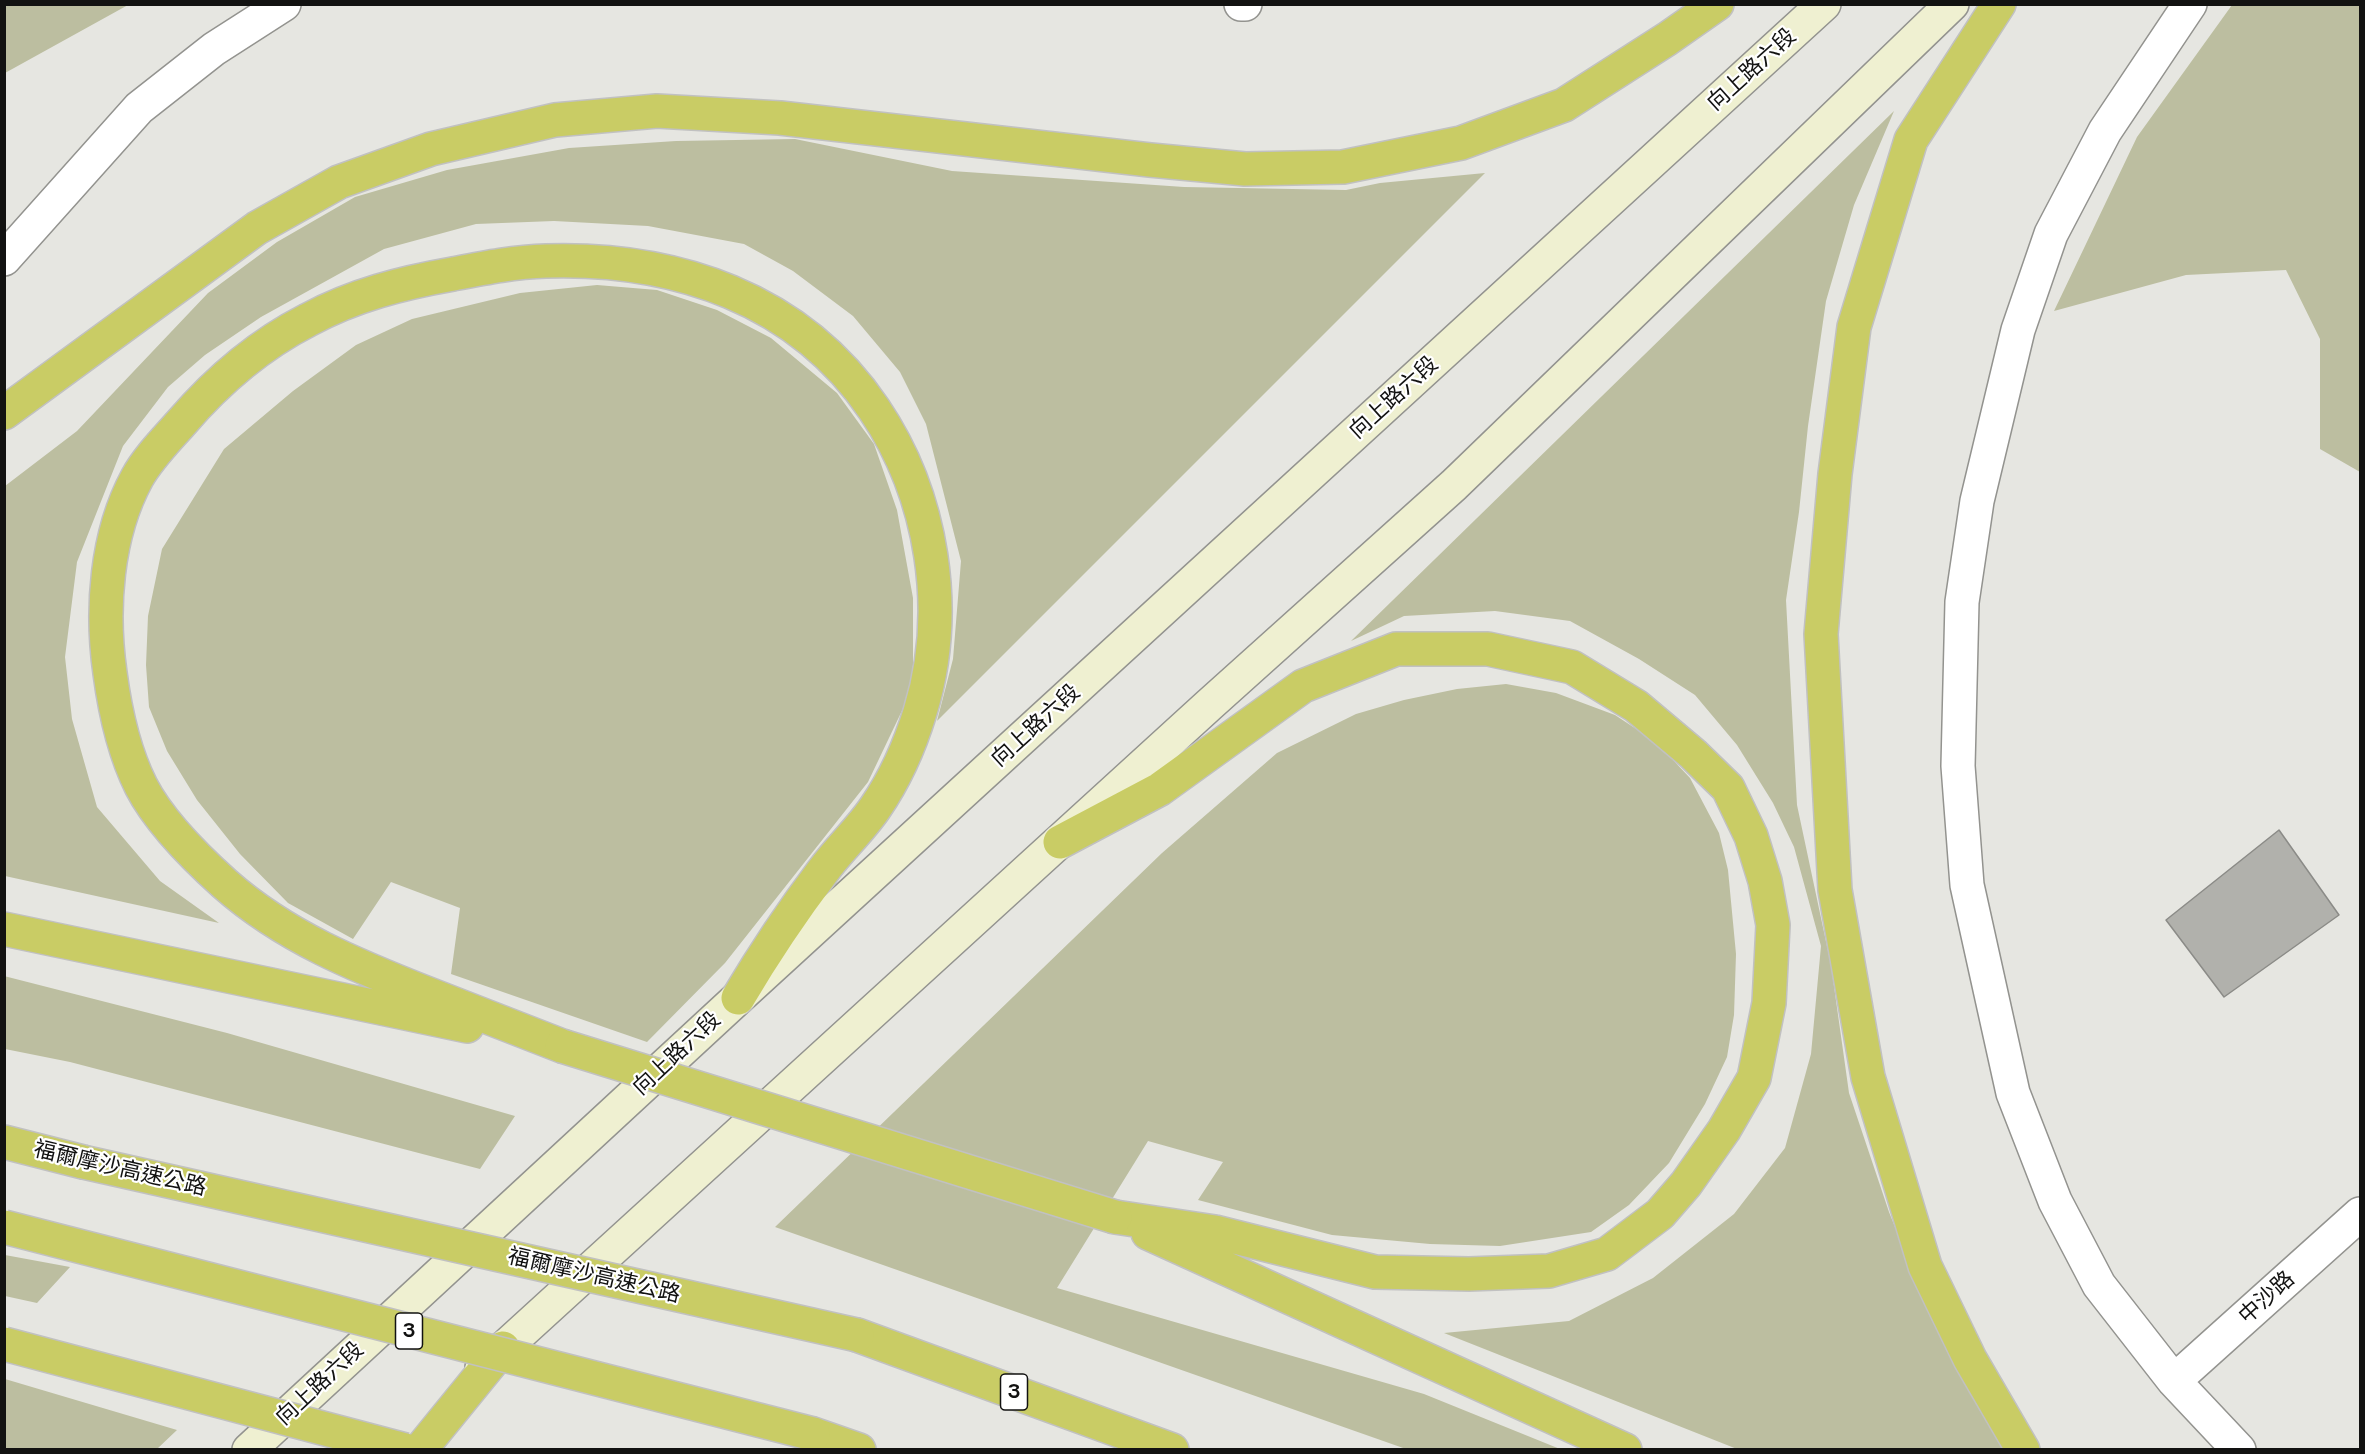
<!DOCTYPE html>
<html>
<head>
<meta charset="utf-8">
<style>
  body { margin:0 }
  #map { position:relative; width:2365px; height:1454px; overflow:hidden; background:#e6e6e1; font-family:Karla,sans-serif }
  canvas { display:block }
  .frame { position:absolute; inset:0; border:6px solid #121211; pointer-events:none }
</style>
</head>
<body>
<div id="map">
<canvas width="2365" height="1454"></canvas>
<div class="frame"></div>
</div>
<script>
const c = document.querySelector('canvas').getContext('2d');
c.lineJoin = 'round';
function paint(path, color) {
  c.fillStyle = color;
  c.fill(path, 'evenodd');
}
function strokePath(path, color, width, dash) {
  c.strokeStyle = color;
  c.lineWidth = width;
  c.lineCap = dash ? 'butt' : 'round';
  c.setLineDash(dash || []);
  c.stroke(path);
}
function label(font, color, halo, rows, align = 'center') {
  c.font = font + ' Karla,"Noto Sans TC",sans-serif';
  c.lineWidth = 4.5;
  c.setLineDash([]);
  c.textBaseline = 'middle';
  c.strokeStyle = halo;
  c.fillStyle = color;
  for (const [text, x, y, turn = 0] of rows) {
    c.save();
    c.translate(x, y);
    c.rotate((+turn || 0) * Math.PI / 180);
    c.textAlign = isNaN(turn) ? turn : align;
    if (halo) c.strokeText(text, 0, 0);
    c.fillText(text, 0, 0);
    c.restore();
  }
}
paint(new Path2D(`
  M5,4H128V5L5,73Z
  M2232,5H2360V472L2320,449V339L2286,270L2186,275L2054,311L2137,137Z
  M1894,111L1854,205L1826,301L1808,426L1799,512L1786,600L1797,805L1831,965L1849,1093L1889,1212L1930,1315L1970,1392L2006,1449H1737L1444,1333L1569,1321L1653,1278L1734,1214L1785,1148L1811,1054L1821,946L1794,847L1773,803L1737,745L1695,695L1639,659L1570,621L1495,611L1404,616L1351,641Z
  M795,139L952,171L1184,187L1346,190L1380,183L1485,173L937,721L953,659L961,561L926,424L900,372L853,316L793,271L744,244L648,226L554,221L476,224L384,249L261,317L205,355L168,387L123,446L77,562L65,657L72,719L97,807L160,881L219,923L5,876V486L77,431L208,293L277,242L355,197L447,170L569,148L676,141Z
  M597,285L657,290L717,310L771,338L837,393L874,444L897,510L913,598V665L909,696L868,782L725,963L647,1042L451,974L460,908L391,882L353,939L288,903L240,854L197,800L167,751L149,707L146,665L148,616L162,549L224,449L293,391L356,345L412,319L520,293Z
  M1506,684L1556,693L1615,715L1656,742L1690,778L1719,833L1728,870L1736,954L1734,1015L1727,1057L1705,1104L1669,1163L1629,1205L1591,1232L1500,1246L1430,1244L1332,1235L1198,1200L1223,1162L1148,1141L1057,1288L1424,1394L1560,1449H1406L775,1227L1162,853L1277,753L1356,714L1404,700L1457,689Z
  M4,976L227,1033L515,1116L480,1169L70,1062L5,1049Z
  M5,1255L70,1267L37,1303L5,1296Z
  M4,1379H5L177,1430L157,1449H5Z`), '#bcbea0');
const building = new Path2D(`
  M2279,830L2339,915L2224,997L2166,920Z`);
paint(building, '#b1b1ac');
strokePath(building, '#8b8b87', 1.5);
const street = new Path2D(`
  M1241,4H1245
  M2190,4L2105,131L2051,234L2018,330L1977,501L1962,602L1958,766L1967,885L2013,1093L2055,1201L2099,1285L2174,1381L2239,1450
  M4,259L139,108L214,49L284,4
  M2174,1381L2360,1214`);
const secondary = new Path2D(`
  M482,1368L1209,705L1454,485L1952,4
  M249,1450L738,998L1824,4`);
const highway = new Path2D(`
  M1999,4L1911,140L1854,327L1835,474L1821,634L1835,890L1868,1077L1925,1266L1970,1359L2023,1450
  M4,413L257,228L339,182L431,149L555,120L657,111L780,118L1150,160L1245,169L1343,167L1461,143L1564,105L1667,39L1717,4
  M1060,842L1160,789L1303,686L1396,649H1488L1572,667L1636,706L1693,754L1728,788L1751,836L1765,881L1773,925L1769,1003L1754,1078L1724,1130L1686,1184L1660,1214L1607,1254L1549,1271L1469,1274L1375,1272L1215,1232L1115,1217
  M4,929L467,1026
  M562,1046C518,1029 475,1012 431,995C357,966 285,937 225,884C196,858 159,821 141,786C124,752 115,711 110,673C101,610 106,535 137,478C148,458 166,440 181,423C217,381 259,345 308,320C354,295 402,283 453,274C484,268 514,262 546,261C675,257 799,298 874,409C933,496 951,611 920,712C910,745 895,779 875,808C860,830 839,849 823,871C792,912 764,954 738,998
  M4,1142L83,1162
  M1148,1233L1625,1450
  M857,1335L1172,1450
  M813,1434L859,1450
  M420,1450L503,1348`);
strokePath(street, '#93938f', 36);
strokePath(secondary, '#93938f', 36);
strokePath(highway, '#c1c1c1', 36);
strokePath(street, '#fff', 33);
strokePath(secondary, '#eff0d1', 33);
strokePath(highway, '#c9cc65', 33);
const highwayBridge = new Path2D(`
  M562,1046L1115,1217
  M83,1162L857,1335
  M4,1227L813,1434
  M4,1344L405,1450`);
strokePath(highwayBridge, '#c1c1c1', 36, []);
strokePath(highwayBridge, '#c9cc65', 33);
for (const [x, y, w] of [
  [409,1331,27],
  [1014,1392,27]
]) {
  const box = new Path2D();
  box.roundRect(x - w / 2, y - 18, w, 36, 4.5);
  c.fillStyle = '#fff';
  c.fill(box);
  strokePath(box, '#121211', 1.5);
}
label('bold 21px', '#121211', null, [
  ["3",409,1331],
  ["3",1014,1392]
]);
label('22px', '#121211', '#fff', [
  ["向上路六段",1752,70,-42],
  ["向上路六段",1394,398,-42],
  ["向上路六段",1036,726,-42],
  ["向上路六段",677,1054,-43],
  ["福爾摩沙高速公路",120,1169,13],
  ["福爾摩沙高速公路",594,1276,13],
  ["中沙路",2267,1298,-42],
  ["向上路六段",320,1384,-43]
]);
</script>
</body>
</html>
